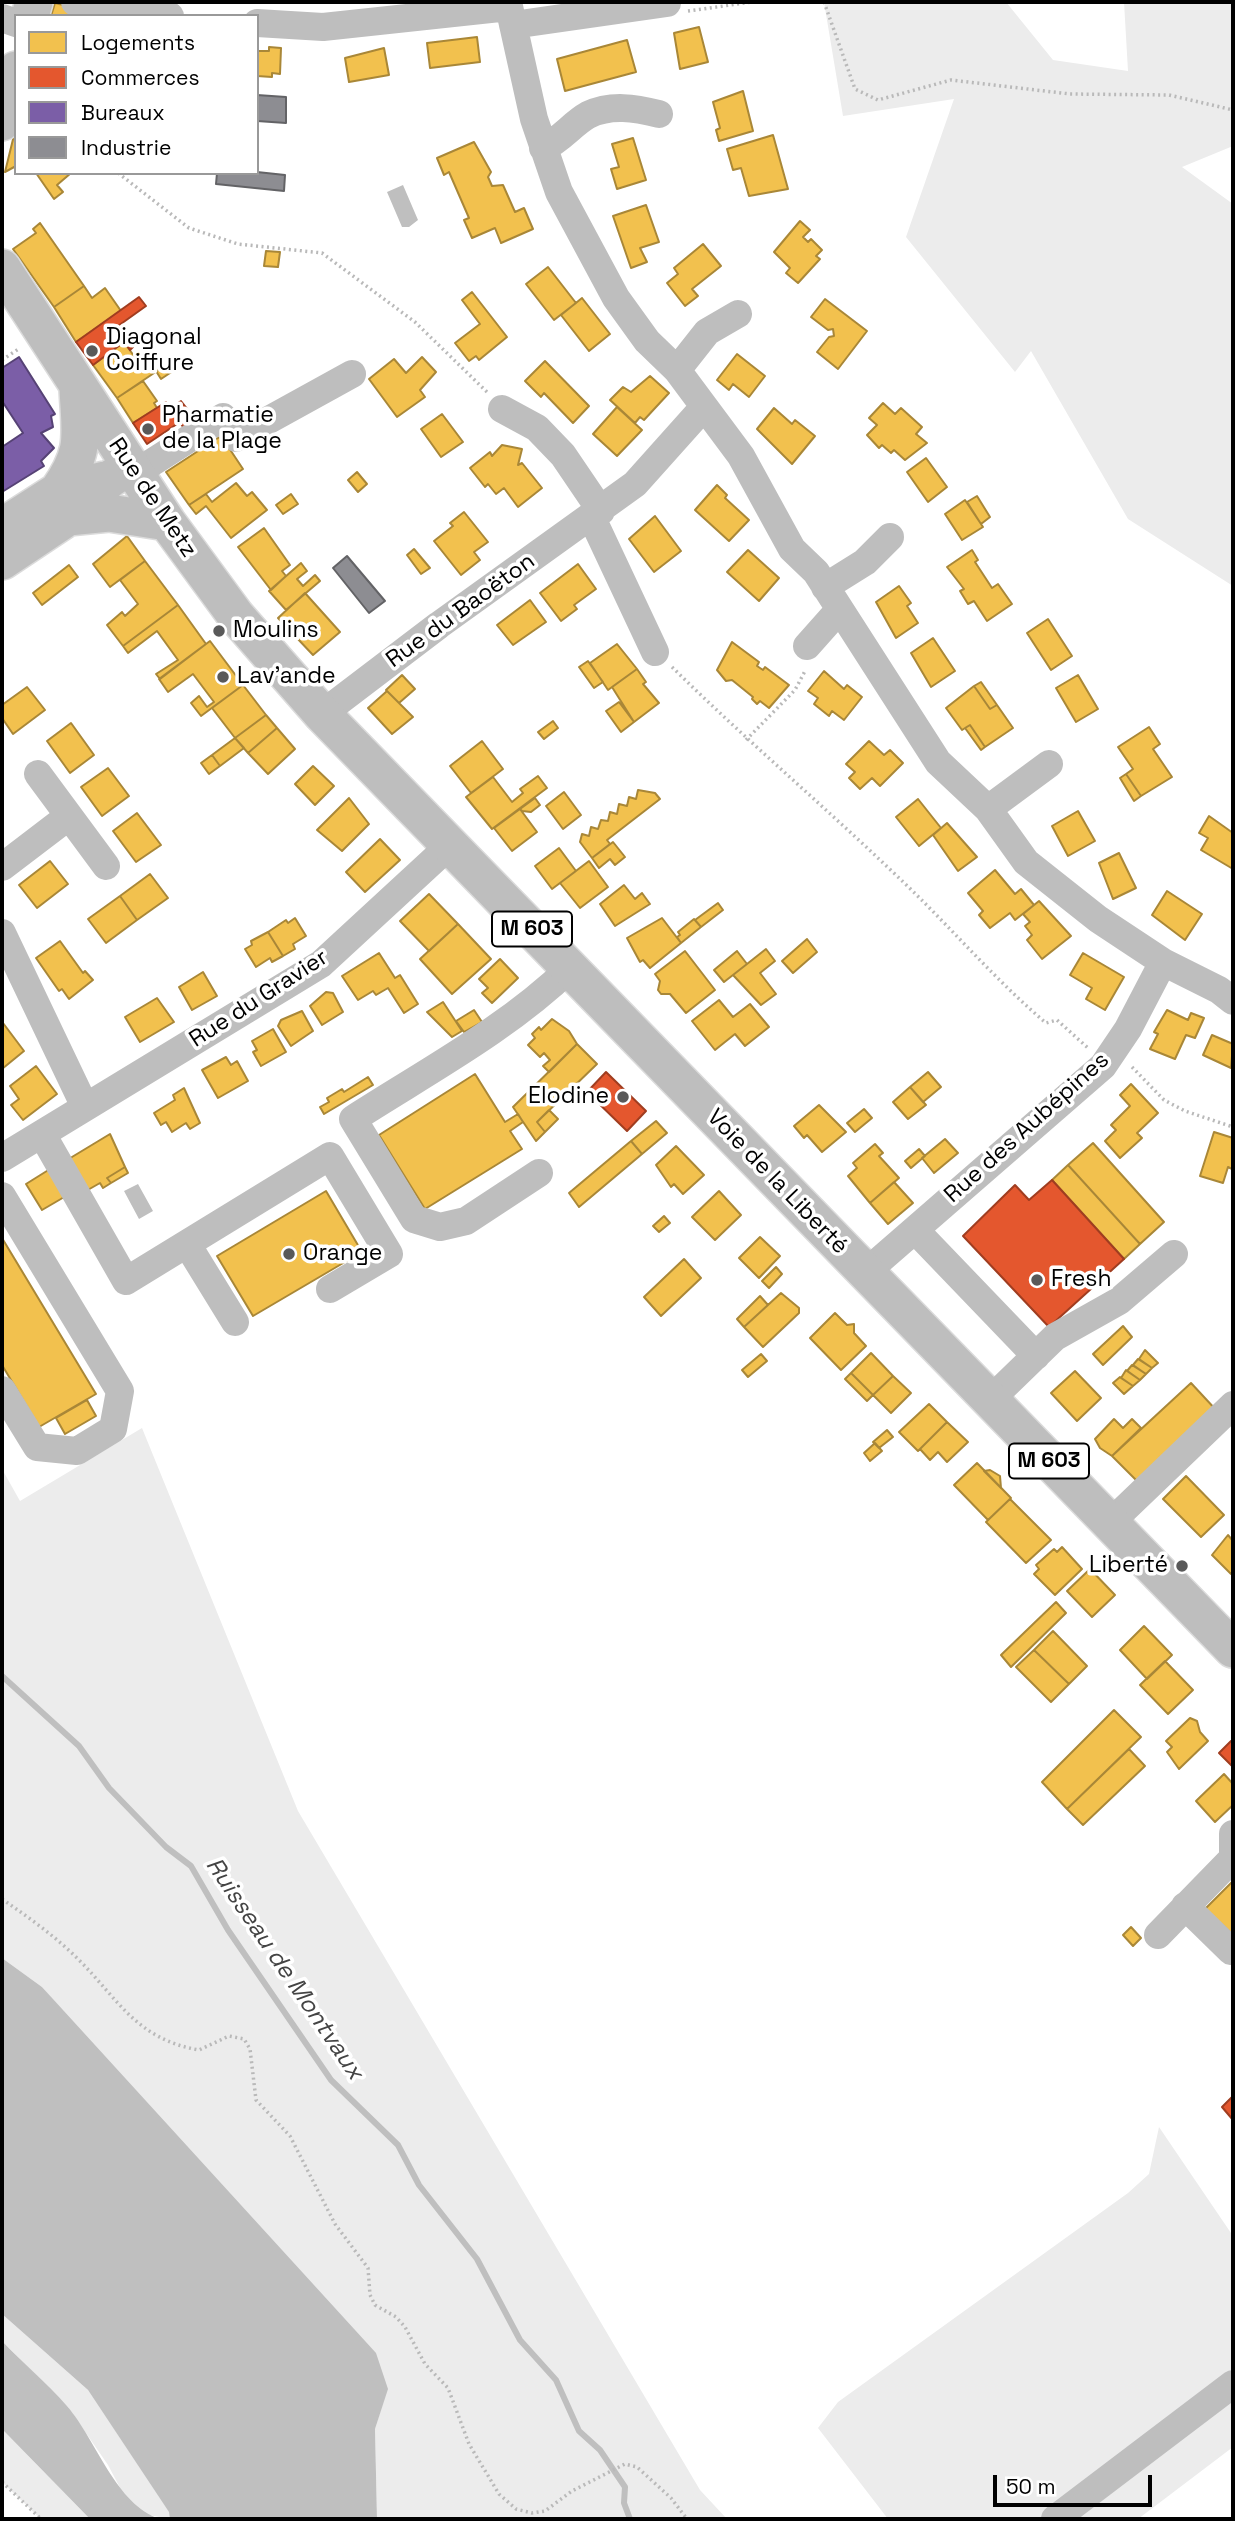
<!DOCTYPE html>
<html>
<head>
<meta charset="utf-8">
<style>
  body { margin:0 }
  #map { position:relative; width:1235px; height:2521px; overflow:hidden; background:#fff; font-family:"Space Grotesk",sans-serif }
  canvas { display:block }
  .frame { position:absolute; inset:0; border:4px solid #000; pointer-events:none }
  .legend { position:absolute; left:14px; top:14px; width:245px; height:161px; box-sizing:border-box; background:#fff; border:2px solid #999; margin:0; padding:9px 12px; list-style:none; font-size:21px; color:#000 }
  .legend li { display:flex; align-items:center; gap:14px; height:35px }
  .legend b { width:35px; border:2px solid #999 }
  .scale { position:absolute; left:993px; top:2475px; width:159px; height:32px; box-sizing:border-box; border:4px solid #000; border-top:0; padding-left:9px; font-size:21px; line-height:24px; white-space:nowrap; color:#000; -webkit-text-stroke:5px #fff; paint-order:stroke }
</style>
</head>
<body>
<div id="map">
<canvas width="1235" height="2521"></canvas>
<div class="frame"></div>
<ul class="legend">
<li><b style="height:19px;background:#f2c14e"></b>Logements</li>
<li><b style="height:19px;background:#e4572e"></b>Commerces</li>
<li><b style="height:19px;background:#7b5ea7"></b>Bureaux</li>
<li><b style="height:19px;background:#8d8d92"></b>Industrie</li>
</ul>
<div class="scale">50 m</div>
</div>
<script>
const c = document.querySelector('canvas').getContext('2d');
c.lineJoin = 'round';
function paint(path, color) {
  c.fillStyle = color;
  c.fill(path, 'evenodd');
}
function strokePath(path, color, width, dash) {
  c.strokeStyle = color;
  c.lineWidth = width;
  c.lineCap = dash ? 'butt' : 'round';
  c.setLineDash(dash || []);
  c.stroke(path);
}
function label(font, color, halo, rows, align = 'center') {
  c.font = font + ' "Space Grotesk",sans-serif';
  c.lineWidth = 7;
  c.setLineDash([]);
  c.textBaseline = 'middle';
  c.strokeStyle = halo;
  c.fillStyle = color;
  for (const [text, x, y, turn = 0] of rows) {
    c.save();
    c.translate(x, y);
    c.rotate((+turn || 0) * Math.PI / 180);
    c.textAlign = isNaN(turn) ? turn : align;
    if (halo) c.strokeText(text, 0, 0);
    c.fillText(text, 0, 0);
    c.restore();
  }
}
paint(new Path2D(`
  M824,2H1006L1053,60L1128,71L1124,2H1233V146L1182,167L1233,204V586L1128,519L1031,351L1015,372L906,237L954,99L843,116Z
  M142,1428L298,1811L700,2490L727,2519H377L375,2429L387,2389L42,1987L2,1958V1469L20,1501Z
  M1159,2127L1233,2236V2447L1138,2519H888L818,2428L838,2402L1128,2193L1149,2174Z
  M2,2314L88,2390L170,2512V2519L143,2514L126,2499L108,2465L68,2407L2,2341Z
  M2,2429L90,2519H41L2,2482Z`), '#ececec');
paint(new Path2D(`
  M403,185L418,220L409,227H402L387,192Z
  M138,1184L153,1211L139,1219L124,1191Z
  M2,1958L42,1987L376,2353L388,2389L375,2429L377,2519H170L169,2512L88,2390L2,2314Z
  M2,2341C23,2363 47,2383 67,2406C97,2441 116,2505 160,2519H90L2,2429Z`), '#bfbfbf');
const homes = new Path2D(`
  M55,3L84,10L123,16H51Z
  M699,27L708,62L680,69L674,33Z
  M477,37L480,62L430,68L427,43Z
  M627,40L636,72L565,91L557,59Z
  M269,47L281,48L280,74L272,73V77L257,76V51H269Z
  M384,48L389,75L349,82L345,58Z
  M743,91L753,131L719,141L716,130L720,128L713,102Z
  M16,127V166L5,172Z
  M773,135L788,189L749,196L741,168L733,170L727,149Z
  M633,138L646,180L617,189L611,169L619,167L612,144Z
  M474,142L491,172L488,177L492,186L503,185L515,212L524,208L533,229L501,243L495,228L472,238L464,220L469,218L449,172L444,175L437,158Z
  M36,173H71L57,185L63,192L54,199Z
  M646,205L659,242L640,248L647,262L631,268L613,216Z
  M800,221L810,230L803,237L808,242L811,239L822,250L816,256L820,259L798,283L786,273L790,268L774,252Z
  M40,223L84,286L54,307L13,249L36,233L33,229Z
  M703,244L721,266L692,289L698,296L685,306L667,283L678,274L674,268Z
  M266,251L280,252L278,267L264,266Z
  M548,267L576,303L554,320L526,284Z
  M84,286L92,298L105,288L121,311L76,342L54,307Z
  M472,292L507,337L479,360L476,356L469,361L455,343L480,324L462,300Z
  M582,298L610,334L589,351L561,315Z
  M825,299L867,331L838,369L817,352L829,337L834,336L833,329L828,330L811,317Z
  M124,342L134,356L139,353L147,365L157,358L163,367L117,398L93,365Z
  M737,354L765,376L749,397L733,384L729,390L717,380Z
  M422,357L436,372L420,390L425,397L397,417L369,379L394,359L406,373Z
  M545,361L589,406L573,423L544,393L541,397L525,381Z
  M169,363L173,371L161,379L156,371Z
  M650,376L669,393L644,420L640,417L635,423L610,400L623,387L631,392Z
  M143,381L157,401L154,403L157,408L133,423L117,398Z
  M883,403L895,414L901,408L922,427L916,434L927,443L905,460L894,450L891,453L882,445L879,448L867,435L877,425L869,418Z
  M617,407L642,430L617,456L593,434Z
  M774,408L792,424L795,420L815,436L792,464L757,429Z
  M442,414L463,442L441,457L421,429Z
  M221,436L243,469L189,505L166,472Z
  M502,445L522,449L518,465L522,463L542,488L518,507L504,488L496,494L488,484L485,487L470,468L490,452L492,456Z
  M926,458L947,487L928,502L907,472Z
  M357,472L367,484L358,492L348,480Z
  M236,483L247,496L252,492L267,510L231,538L206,506L196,514L189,505L206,494L212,502Z
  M717,485L727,495L725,498L749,520L729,541L695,510Z
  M291,494L298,504L283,514L276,505Z
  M977,496L990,517L981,524L967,502Z
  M965,500L983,527L962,540L945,514Z
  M464,512L488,542L474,552L480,560L461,575L434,541L453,526L450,523Z
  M655,516L681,551L654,572L629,539Z
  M264,528L290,565L282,571L286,576L271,590L238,547Z
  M127,536L145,561L110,587L93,564Z
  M414,549L430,568L421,574L407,555Z
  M748,550L779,578L759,601L727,572Z
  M972,550L978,560L975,562L992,588L998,584L1012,604L987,621L974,601L968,604L960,591L964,589L947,567Z
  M145,561L178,605L123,646L107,625L122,612L125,616L138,604L120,580Z
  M301,563L307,571L297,579L303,586L315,575L320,581L286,610L269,591Z
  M578,564L596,589L574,605L577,609L561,621L540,593Z
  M69,565L78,577L42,605L33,593Z
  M899,586L911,603L907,606L918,623L896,638L876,602Z
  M305,593L340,632L313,655L278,618Z
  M530,600L546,622L513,645L497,625Z
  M178,605L206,644L160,679L156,674L178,660L157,631L128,653L123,646Z
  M1048,619L1072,656L1051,670L1027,633Z
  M933,638L955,671L931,687L911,653Z
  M210,641L243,685L201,716L191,703L199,696L207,707L214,702L193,674L168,692L159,679Z
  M732,642L759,662L757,666L763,670L765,667L789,685L769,708L760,701L757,704L752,699L753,697L732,680L726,681L717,670Z
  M617,644L637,669L608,690L590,663Z
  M588,661L603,682L594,688L579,667Z
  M637,669L646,682L643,684L659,703L634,722L612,687Z
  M824,671L844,689L847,685L862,697L844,720L832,711L829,716L814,704L818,698L808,691Z
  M402,675L415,689L399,703L386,690Z
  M1078,675L1098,709L1076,722L1056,688Z
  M981,682L997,705L990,709L974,686Z
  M243,685L266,715L235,738L212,708Z
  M974,686L990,709L997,705L1013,728L985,747L970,725L962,730L946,708Z
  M27,687L45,710L13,734L2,718V705Z
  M387,691L413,717L392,734L368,708Z
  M619,702L634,722L621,732L606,711Z
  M266,715L277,728L248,753L235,738Z
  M553,721L558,728L544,739L538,732Z
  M71,723L94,755L70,773L47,741Z
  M970,725L985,747L981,750L965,728Z
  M1149,727L1160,744L1153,749L1172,777L1141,796L1126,774L1133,769L1118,747Z
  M277,728L295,749L268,774L248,753Z
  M235,738L244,748L220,766L212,755Z
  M482,741L503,769L471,793L450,766Z
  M869,741L884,755L890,750L903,763L880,786L872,778L860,789L849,778L855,772L846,764Z
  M212,755L220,766L209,774L201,763Z
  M313,766L334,786L315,805L295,784Z
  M108,768L129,796L102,816L81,787Z
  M1126,774L1141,796L1134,801L1120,778Z
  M538,776L547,788L492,829L466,797L493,777L512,802L523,793L520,789Z
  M638,790L655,793L660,799L607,840L610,844L592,858L580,842L582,834L589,836L591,827L598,829L601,820L608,821L610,812L617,814L619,804L627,806L629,797L636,799Z
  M564,792L581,815L563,829L546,806Z
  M349,798L369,824L342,851L317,830Z
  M535,798L540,805L531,812L522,811L520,809Z
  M918,799L941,828L919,846L896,817Z
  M520,809L537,832L512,851L494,828Z
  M1078,811L1095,841L1068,856L1052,826Z
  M137,813L161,845L136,862L113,831Z
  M1209,816L1233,833V869L1201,850L1208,838L1199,833Z
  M947,823L977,857L958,871L933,835Z
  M380,839L400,860L365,892L346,872Z
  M613,842L625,857L615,865L610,859L599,868L592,858Z
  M559,848L576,871L552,889L535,866Z
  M1119,853L1136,888L1113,899L1099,863Z
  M50,861L68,884L37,908L19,885Z
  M589,861L608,887L580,908L560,883Z
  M995,870L1015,894L1021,889L1034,905L1015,920L1010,913L990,928L979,915L983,911L968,893Z
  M150,874L168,898L137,920L120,896Z
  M624,885L635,899L642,893L650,904L615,926L600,904Z
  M1167,891L1202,914L1185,940L1152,915Z
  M429,894L458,924L429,951L400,921Z
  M120,896L137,920L106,943L88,919Z
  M1039,901L1071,936L1042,959L1027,940L1032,935L1025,926L1030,922L1023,914Z
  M718,903L723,910L701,927L695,920Z
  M295,918L306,936L293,944L295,949L283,956L268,932L286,920L288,923Z
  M662,918L681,943L650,968L643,960L640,962L627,938Z
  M694,919L701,927L681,943L677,937L680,935L678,932Z
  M458,924L491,959L452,994L420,959Z
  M268,932L283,956L272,962L270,958L256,967L245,949L252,945L251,941Z
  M807,939L817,952L793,973L782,961Z
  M60,941L83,973L85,971L93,980L69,999L62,989L59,991L36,958Z
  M766,949L775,961L760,973L776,994L761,1005L733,975Z
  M685,951L715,990L686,1013L670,994H661L658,990L660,981L655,974Z
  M737,951L747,964L724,982L714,970Z
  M379,953L395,978L400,975L418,1004L404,1013L388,988L376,995L373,991L358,1000L342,976Z
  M1083,953L1124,977L1105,1010L1086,999L1092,988L1070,975Z
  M500,959L518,978L492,1003L482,993L488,988L479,979Z
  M203,972L217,996L192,1010L179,987Z
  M326,992L333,993L343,1012L322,1025L310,1006Z
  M157,998L174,1022L140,1042L125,1017Z
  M719,1000L733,1017L750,1004L769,1027L745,1046L735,1034L715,1050L692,1021Z
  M443,1002L462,1031L452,1037L427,1012Z
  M474,1010L482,1022L464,1032L456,1021Z
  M1167,1010L1188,1020L1191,1013L1204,1018L1195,1038L1186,1035L1175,1059L1150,1049L1158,1034L1154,1032Z
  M302,1011L313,1031L291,1046L278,1026L281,1020Z
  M552,1019L569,1031L577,1044L549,1072L543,1066L550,1060L544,1053L540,1057L528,1045L535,1038L532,1034L539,1027L541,1030Z
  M3,1023L24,1051L2,1069V1024Z
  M273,1029L286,1052L261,1066L253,1052L257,1050L252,1041Z
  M1212,1035L1233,1044L1231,1068L1203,1055Z
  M577,1044L597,1064L537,1122L545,1132L536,1141L513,1107Z
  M226,1057L231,1065L237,1061L248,1081L218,1098L202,1070Z
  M36,1066L57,1094L23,1120L11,1105L19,1099L10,1086Z
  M928,1072L941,1087L923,1102L910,1087Z
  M475,1074L505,1122L518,1114L523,1122L510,1131L522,1149L425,1209L379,1135Z
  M368,1077L373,1085L324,1114L320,1107L329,1102L327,1098L342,1089L344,1092Z
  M1131,1084L1158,1113L1137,1133L1142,1138L1120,1158L1105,1141L1116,1130L1111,1125L1130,1106L1120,1095Z
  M910,1087L926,1105L908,1119L893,1102Z
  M184,1088L200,1123L190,1129L186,1123L172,1132L166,1122L161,1125L154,1113L175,1100L173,1095Z
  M819,1105L846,1132L822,1152L807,1135L804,1138L794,1126Z
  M864,1109L872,1118L855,1132L847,1123Z
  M549,1110L558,1119L545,1132L537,1122Z
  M656,1121L667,1133L642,1154L631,1141Z
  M1214,1132L1233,1138V1165L1232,1169L1228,1167L1223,1183L1200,1176Z
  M110,1134L125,1167L107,1178L111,1183L103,1188L100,1183L86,1191L67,1160Z
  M945,1139L958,1153L934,1173L922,1158Z
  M631,1141L642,1154L579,1207L569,1193Z
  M1093,1143L1164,1222L1140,1244L1068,1165Z
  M875,1144L883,1153L879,1156L899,1178L870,1203L848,1176L857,1168L853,1163Z
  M676,1146L704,1175L683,1194L674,1184L671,1187L656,1165Z
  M919,1149L925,1156L911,1168L905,1161Z
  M1068,1165L1140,1244L1124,1259L1052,1180Z
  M125,1167L128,1173L111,1183L107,1178Z
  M50,1169L66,1196L42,1210L26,1184Z
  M894,1182L913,1203L888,1224L870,1203Z
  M326,1191L362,1252L253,1316L217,1256Z
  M719,1191L741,1215L715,1240L692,1217Z
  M664,1216L670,1223L659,1232L653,1226Z
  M760,1237L780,1256L759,1278L739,1258Z
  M2,1238L96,1394L39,1427L2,1365Z
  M684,1259L701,1278L661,1316L644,1297Z
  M776,1267L782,1274L769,1288L762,1281Z
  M781,1293L799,1308V1313L763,1347L744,1327Z
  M760,1296L768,1305L744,1327L737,1319Z
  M835,1313L847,1325L854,1324V1333L866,1346L841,1370L810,1338Z
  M1123,1326L1132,1337L1103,1365L1093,1354Z
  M1145,1350L1158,1363L1152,1368L1139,1359Z
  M871,1353L893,1376L873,1395L851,1373Z
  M761,1354L767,1361L748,1377L742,1370Z
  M1138,1359L1152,1368L1146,1374L1133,1365Z
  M1132,1365L1146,1374L1140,1380L1127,1371Z
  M1126,1370L1140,1380L1133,1386L1121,1378Z
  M1075,1371L1101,1398L1077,1421L1051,1393Z
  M851,1373L873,1395L867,1401L845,1379Z
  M893,1376L911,1393L891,1413L873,1395Z
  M1120,1377L1133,1386L1124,1394L1113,1383Z
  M1191,1383L1217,1411L1141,1485L1112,1456Z
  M87,1400L96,1416L65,1434L56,1418Z
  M929,1404L947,1422L918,1451L899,1432Z
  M1114,1419L1123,1428L1132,1419L1141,1428L1112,1456L1100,1448L1095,1439Z
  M947,1422L968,1442L947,1462L938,1452L930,1460L920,1449Z
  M887,1430L893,1437L879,1448L873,1442Z
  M875,1443L882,1451L870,1461L864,1453Z
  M977,1463L1011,1498L988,1520L954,1485Z
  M990,1470L1000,1476L1001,1488L984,1471Z
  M1186,1476L1224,1515L1201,1537L1163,1499Z
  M1010,1499L1051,1540L1026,1563L986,1522Z
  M1228,1535L1233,1541V1571L1231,1574L1212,1555Z
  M1062,1547L1082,1569L1055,1595L1034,1574L1039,1569L1036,1565L1054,1549L1057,1552Z
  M1090,1569L1115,1595L1092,1617L1067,1591Z
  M1056,1602L1066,1613L1011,1667L1001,1655Z
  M1144,1626L1172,1655L1147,1679L1120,1650Z
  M1053,1631L1087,1666L1069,1684L1034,1650Z
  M1034,1650L1069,1684L1051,1702L1016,1667Z
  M1165,1661L1193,1690L1168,1714L1140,1685Z
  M1114,1710L1141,1737L1067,1809L1042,1782Z
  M1190,1718L1197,1721L1200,1732L1208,1741L1179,1769L1167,1752L1172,1747L1166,1741Z
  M1129,1749L1145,1766L1083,1825L1067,1809Z
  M1224,1774L1233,1784V1805L1215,1822L1196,1801Z
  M1233,1881V1935L1205,1909Z
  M1131,1927L1141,1938L1133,1946L1123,1935Z`);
paint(homes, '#f2c14e');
strokePath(homes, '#a98737', 2);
const shops = new Path2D(`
  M139,297L146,306L118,326L133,347L130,350L124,342L93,365L76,342Z
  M181,401L199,424L186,432L180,422L147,444L133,423L166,402L170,408Z
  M606,1072L646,1111L627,1131L587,1092Z
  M1052,1180L1124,1259L1049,1327L963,1236L1015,1185L1029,1200Z
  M1231,1741H1233V1767L1219,1753Z
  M1233,2096V2120L1222,2107Z`);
paint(shops, '#e4572e');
strokePath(shops, '#a03d20', 2);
const offices = new Path2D(`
  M19,357L55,414L51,416L53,427L41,433L54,448L41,461L44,466L2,492V447L23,433L2,401V368Z`);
paint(offices, '#7b5ea7');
strokePath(offices, '#564275', 2);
const industry = new Path2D(`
  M257,95L286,97V123L257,121Z
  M257,172L285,175L284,191L216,184L217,173Z
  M347,556L385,601L369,613L333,568Z`);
paint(industry, '#8d8d92');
strokePath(industry, '#636366', 2);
strokePath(new Path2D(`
  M2,1676L79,1746L109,1788L166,1847L191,1866L228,1930L331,2080L398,2145L419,2185L477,2259L520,2340L556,2380L579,2431L600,2450L625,2487L624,2503L630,2519`), '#bfbfbf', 6);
const major = new Path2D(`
  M30,16L34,2
  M2,122L16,70
  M2,268L167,522L236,616L322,714L1233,1649
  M58,491C87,450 80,435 78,388
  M68,517L109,513L167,522
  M2,527L58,491L105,480
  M2,561L68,517L110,479L130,466`);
strokePath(major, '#dbdbdb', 40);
strokePath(new Path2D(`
  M824,2L855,89L878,100L951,80L1070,94L1169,95L1233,110
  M688,11L752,2
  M118,173L189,228L238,244L322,253L415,322L487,392
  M2,360L20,348
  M672,667C746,740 824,806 898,877C949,925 993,978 1046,1023L1057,1020L1088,1048
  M746,740L795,690L805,671
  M1132,1067L1164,1100L1185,1111L1233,1127
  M2,1899C28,1917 55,1936 78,1959C119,2000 136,2039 199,2050L229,2036L244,2039L250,2049L256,2100L290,2136L335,2224L368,2268L370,2295L375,2305L396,2317L405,2327L425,2364L448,2388L469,2444L499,2494L516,2509L532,2513L545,2511L572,2491L625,2464L637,2467L671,2498L687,2519
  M2,2482L41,2519`), '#b9b9b9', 3.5, [2, 3.5]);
strokePath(new Path2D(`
  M75,2L170,16
  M508,2L534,119L559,192L616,298L647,341L677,370L741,456L792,549L816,572L938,762L988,809L1026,862L1098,919L1163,962L1219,990L1233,1001
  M2,18L16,23
  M257,23L323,27L509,7
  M513,25L667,3
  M543,148C561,140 572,124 588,115C611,104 635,108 659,114
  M677,370L707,332L738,314
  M502,409L537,428L563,455L601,511
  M134,474L223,417L236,438L352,374
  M592,518L655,652
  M825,587L865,562L890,537
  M807,646L839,610
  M322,714L439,625L635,484L703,408
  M38,774L106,866
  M988,809L1049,764
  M2,867L69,816
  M2,933L85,1107
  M42,1134L126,1281L330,1156L389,1254L330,1289
  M2,1158L321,964L450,845
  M539,1173L466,1221L440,1227L414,1219L353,1119C426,1072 507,1029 570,968
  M2,1196L120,1391L113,1429L77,1451L37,1447L2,1390
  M915,1230L1036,1356
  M187,1244L235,1322
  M865,1273L1103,1066L1128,1029L1163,962
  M990,1400L1055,1337L1119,1301L1174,1254
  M1110,1523L1233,1405
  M1185,1906L1231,1951L1233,1950
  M1158,1935L1233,1858V1834
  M1055,2519L1233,2384`), '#bebebe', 28);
strokePath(major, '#bebebe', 37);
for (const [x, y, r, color] of [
  [92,351,7,"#595959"],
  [148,429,7,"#595959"],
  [219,631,7,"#595959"],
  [223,677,7,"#595959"],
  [623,1097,7,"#595959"],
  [289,1254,7,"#595959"],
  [1037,1280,7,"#595959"],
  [1182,1566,7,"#595959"]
]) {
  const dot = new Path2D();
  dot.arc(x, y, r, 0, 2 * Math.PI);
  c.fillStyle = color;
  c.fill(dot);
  strokePath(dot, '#fff', 2.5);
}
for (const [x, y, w] of [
  [532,929,80],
  [1049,1461,80]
]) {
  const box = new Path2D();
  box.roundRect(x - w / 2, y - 17.5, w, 35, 5);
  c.fillStyle = '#fff';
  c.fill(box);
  strokePath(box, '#000', 2);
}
label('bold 21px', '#000', null, [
  ["M 603",532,929],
  ["M 603",1049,1461]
]);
label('23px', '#000', '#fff', [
  ["Diagonal",106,338],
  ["Coiffure",106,364],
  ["Pharmatie",162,416],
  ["de la Plage",162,442],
  ["Moulins",233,631],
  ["Lav'ande",237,677],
  ["Elodine",609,1097,"right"],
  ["Orange",303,1254],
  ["Fresh",1051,1280],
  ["Liberté",1168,1566,"right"]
], 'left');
label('23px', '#000', '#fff', [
  ["Rue de Metz",152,498,56],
  ["Rue du Baoëton",461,611,-36],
  ["Rue du Gravier",259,999,-33],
  ["Rue des Aubépines",1027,1128,-42],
  ["Voie de la Liberté",777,1182,46]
]);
label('italic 24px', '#444', '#fff', [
  ["Ruisseau de Montvaux",284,1969,56]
]);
</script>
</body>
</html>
